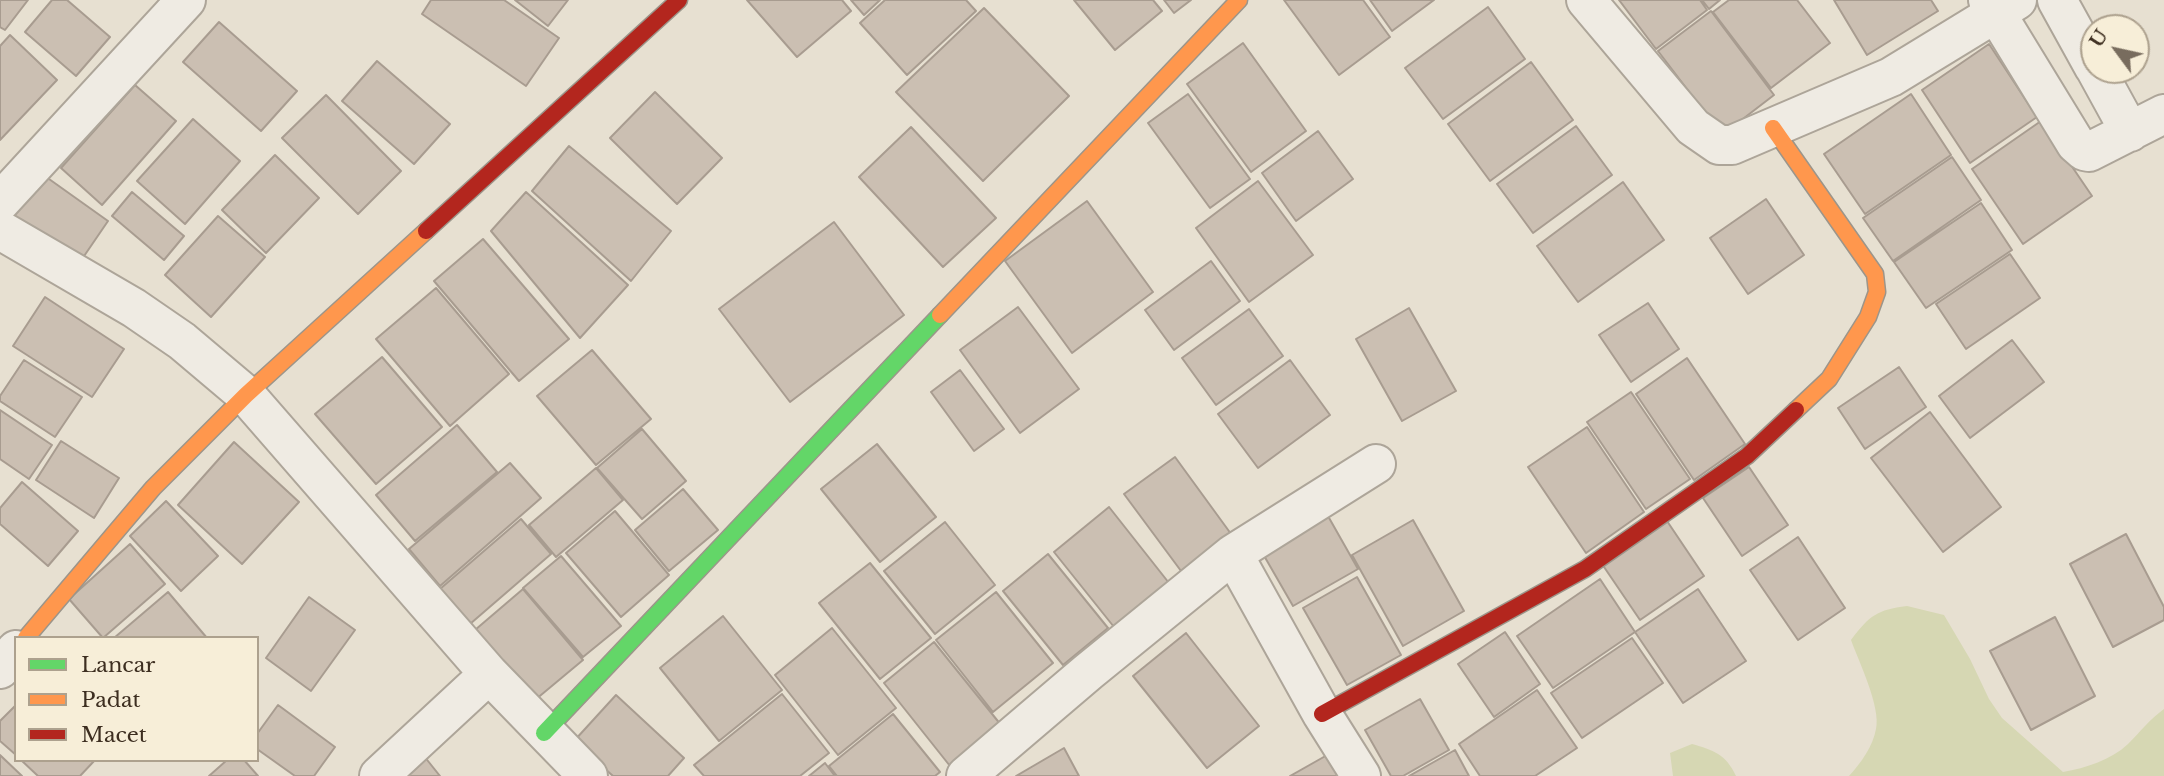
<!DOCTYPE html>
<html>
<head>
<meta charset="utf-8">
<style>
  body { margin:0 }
  #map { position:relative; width:2164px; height:776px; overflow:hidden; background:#e7e0d1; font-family:"Libre Baskerville",serif }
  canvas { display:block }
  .legend { position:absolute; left:14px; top:636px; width:245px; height:126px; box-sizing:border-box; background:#f7eed8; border:2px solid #ada18e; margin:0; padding:9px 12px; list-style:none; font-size:21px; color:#3d2e20 }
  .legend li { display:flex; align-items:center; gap:14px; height:35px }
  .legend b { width:35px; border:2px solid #ada18e }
  .north { position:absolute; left:2080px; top:14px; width:70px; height:70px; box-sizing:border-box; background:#f7eed8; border:2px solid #ada18e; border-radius:50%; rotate:303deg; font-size:19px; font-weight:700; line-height:28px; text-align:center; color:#3d2e20 }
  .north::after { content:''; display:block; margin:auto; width:24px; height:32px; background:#786c5e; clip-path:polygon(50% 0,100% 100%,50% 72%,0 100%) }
</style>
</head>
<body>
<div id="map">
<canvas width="2164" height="776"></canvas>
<ul class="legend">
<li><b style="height:9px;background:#63d668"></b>Lancar</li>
<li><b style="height:9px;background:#ff974d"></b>Padat</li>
<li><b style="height:9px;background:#b3261e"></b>Macet</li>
</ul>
<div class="north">U</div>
</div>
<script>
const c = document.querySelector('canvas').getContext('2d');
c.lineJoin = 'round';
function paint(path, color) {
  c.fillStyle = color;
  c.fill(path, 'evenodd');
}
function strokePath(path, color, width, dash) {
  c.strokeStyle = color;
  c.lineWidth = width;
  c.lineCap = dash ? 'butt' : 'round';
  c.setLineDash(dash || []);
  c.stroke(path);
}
paint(new Path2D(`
  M1907,606L1944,615L1970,659L1989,699L2002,718L2063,772C2086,768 2111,760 2128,744C2140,732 2150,719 2164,709V776H1849C1861,763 1873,746 1876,729C1881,707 1859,662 1851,640C1870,615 1877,610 1907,606Z
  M1692,744C1713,750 1726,754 1736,776H1673L1670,753Z`), '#d6d7b3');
const building = new Path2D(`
  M0,0H28L5,30L0,27Z
  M52,0H67L110,37L76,76L25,32Z
  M431,0H504L559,38L526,86L422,14Z
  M515,0H568L548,26Z
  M747,0H842L851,11L797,57Z
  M851,0H880L864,15Z
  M885,0H966L976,11L907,75L860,23Z
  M1074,0H1153L1162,11L1115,50Z
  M1164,0H1191L1174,13Z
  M1284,0H1363L1390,37L1339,75Z
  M1370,0H1434L1392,31Z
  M1619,0H1700L1707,10L1656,49Z
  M1702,0H1720L1709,9Z
  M1729,0H1797L1830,43L1771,88L1713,12Z
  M1834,0H1931L1938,11L1867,55Z
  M1488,7L1525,59L1443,119L1405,68Z
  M984,8L1069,96L983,181L896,92Z
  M1711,11L1774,95L1722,135L1658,51Z
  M219,22L297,91L261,131L183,62Z
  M10,35L57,80L0,140V46Z
  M1243,43L1306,131L1251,172L1187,84Z
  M1989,44L2037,117L1970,163L1922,90Z
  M377,61L450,124L414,164L342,101Z
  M1531,62L1573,120L1490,181L1448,124Z
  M135,85L176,121L102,205L61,168Z
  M655,92L722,158L677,204L610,138Z
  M1188,94L1250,179L1210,208L1148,123Z
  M1911,94L1951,155L1865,214L1824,154Z
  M326,95L401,171L358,214L282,138Z
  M193,119L240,161L185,224L137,181Z
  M2041,121L2092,196L2023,244L1972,169Z
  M1576,126L1612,175L1533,233L1497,184Z
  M911,127L996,218L943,267L859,177Z
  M1318,131L1353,179L1296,221L1262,173Z
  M569,146L671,231L631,281L532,191Z
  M275,155L319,198L266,253L222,210Z
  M1952,157L1981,200L1893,261L1863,218Z
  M42,174L108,221L80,262L13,215Z
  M1258,181L1313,255L1249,302L1196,228Z
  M1623,182L1664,240L1578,302L1537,246Z
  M132,192L184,236L164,260L112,216Z
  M526,192L628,285L580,338L491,231Z
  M1766,199L1804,255L1748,294L1710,238Z
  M1087,201L1153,292L1072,353L1005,261Z
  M1981,203L2012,250L1926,308L1894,262Z
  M218,216L265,257L211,317L165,275Z
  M834,222L904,315L790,402L719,309Z
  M483,239L569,339L519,381L434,281Z
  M2010,254L2040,298L1966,349L1936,304Z
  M1211,261L1240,301L1174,350L1145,310Z
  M436,288L509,374L450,426L376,339Z
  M45,297L124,349L92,397L13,346Z
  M1648,303L1679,349L1631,382L1599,335Z
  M1018,307L1079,389L1020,433L960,350Z
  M1409,308L1456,391L1402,421L1356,339Z
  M1249,309L1283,356L1216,405L1182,358Z
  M2012,340L2044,382L1970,438L1939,396Z
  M592,350L651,419L596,465L537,396Z
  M382,357L442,427L376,484L315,414Z
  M1687,358L1745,444L1694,480L1636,394Z
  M24,360L82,397L55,437L0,401V396Z
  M1290,360L1330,415L1258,468L1218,414Z
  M1899,367L1926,407L1865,449L1838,408Z
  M960,370L1004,429L974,451L931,392Z
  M1631,392L1690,479L1646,509L1587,422Z
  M0,410L52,445L29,479L0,459Z
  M1930,412L2001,507L1943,552L1871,458Z
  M457,425L497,472L415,541L376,495Z
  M1587,427L1644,512L1586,553L1528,467Z
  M642,429L686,481L642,519L597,468Z
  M61,441L119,478L94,518L36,480Z
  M234,442L299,502L242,564L178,505Z
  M877,444L936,517L880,562L821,489Z
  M1175,457L1234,538L1184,575L1124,494Z
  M510,463L541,498L440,586L409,549Z
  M1749,467L1788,525L1742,556L1703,498Z
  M596,468L623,500L556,557L529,525Z
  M22,482L78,531L48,566L0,524V508Z
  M683,489L718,530L669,571L635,530Z
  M166,501L218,556L181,591L130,536Z
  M1109,507L1169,583L1114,627L1054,552Z
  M1324,509L1358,569L1293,606L1259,547Z
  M615,511L669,575L621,617L566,553Z
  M521,519L551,554L470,624L440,589Z
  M1413,520L1464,611L1403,646L1352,555Z
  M1667,521L1704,576L1640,620L1602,564Z
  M945,522L995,585L935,634L884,571Z
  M2126,534L2164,607V620L2113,647L2070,564Z
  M1798,537L1845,608L1798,640L1750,570Z
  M130,544L165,584L103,638L69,599Z
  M1048,554L1108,628L1063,665L1003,591Z
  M561,556L621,626L583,657L523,588Z
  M870,563L931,638L880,679L819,603Z
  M1357,577L1401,655L1347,685L1303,608Z
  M1600,579L1635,632L1553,688L1517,636Z
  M523,589L583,660L535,700L475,630Z
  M1698,589L1746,661L1683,703L1635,632Z
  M168,592L207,638H114Z
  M996,592L1053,663L993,712L936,640Z
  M309,597L355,630L311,691L266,658Z
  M723,616L782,690L719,741L660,668Z
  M2055,617L2095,696L2031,730L1990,651Z
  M832,628L896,708L838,755L775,675Z
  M1505,632L1540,684L1494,717L1458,664Z
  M1186,633L1259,726L1207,768L1133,676Z
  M1632,638L1663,683L1582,738L1551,693Z
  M934,642L1001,725L950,766L884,683Z
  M1537,690L1577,748L1535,776H1480L1459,744Z
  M782,694L829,753L800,776H704L694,765Z
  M616,695L684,758L668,776H613L574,741Z
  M1420,699L1449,750L1403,776H1391L1365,730Z
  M16,705V755L0,741V721Z
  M278,705L335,747L314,776H295L257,749V734Z
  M893,714L940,772L935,776H837L829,766Z
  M1064,748L1079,776H1016Z
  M1455,750L1469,776H1409Z
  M1329,754L1342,776H1290Z
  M0,755L22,776H0Z
  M424,756L440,776H400Z
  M21,760H95L80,776H38Z
  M227,760H244L258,776H209Z
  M825,763L835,776H809Z`);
paint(building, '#cbbfb2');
strokePath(building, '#a89c90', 2);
const street = new Path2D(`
  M1586,0L1693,127L1719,145H1732L1891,77L2017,0
  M1988,0L2076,144L2084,151L2089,152L2164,114
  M2057,0L2094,67
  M2096,70L2130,132
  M0,202L186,0
  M0,230L134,308L182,341L246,395L489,674L588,776
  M1233,554L1322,714L1361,776
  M0,669L16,650
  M379,776L489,674
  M966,776L1088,672L1233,554L1376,464`);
const fast = new Path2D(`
  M544,733L940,315`);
const slow = new Path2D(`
  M1773,128L1875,274L1877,292L1868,317L1829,379L1796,410
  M940,315L1239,0
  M26,638L153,488L246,395L426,231`);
const jam = new Path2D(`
  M426,231L679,0
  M1322,714L1585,569L1747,456L1796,410`);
strokePath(street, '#ada599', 42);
strokePath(fast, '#9c958a', 19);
strokePath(slow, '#9c958a', 19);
strokePath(jam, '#9c958a', 19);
strokePath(street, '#efebe3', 38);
strokePath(fast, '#63d668', 16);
strokePath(slow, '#ff974d', 16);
strokePath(jam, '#b3261e', 16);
</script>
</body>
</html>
